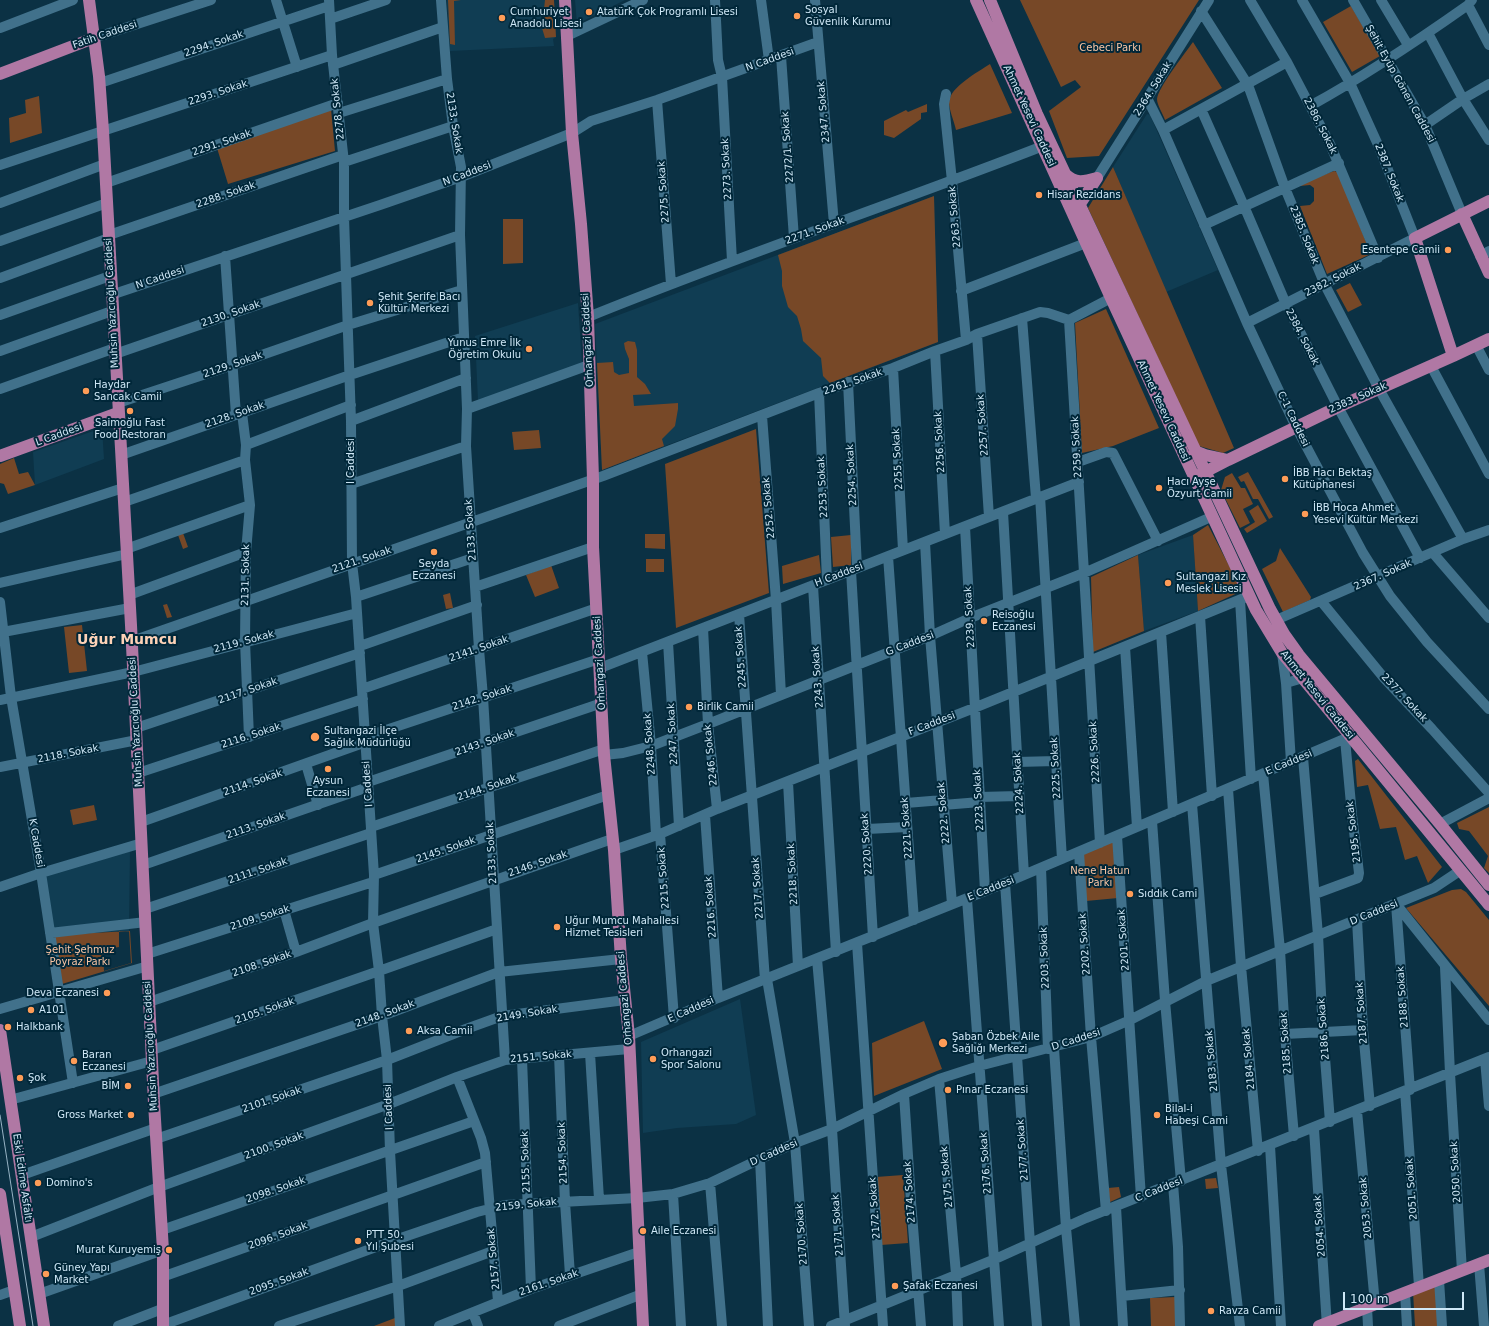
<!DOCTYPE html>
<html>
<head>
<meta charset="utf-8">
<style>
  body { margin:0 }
  #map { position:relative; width:1489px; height:1326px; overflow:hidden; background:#0b3144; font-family:"DejaVu Sans",sans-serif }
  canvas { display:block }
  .scale { position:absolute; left:1343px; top:1292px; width:121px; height:18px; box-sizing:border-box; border:2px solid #cfe8f7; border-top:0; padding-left:5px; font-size:12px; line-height:14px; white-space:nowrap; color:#cfe8f7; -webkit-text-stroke:3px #002739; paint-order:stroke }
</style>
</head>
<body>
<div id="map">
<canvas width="1489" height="1326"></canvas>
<div class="scale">100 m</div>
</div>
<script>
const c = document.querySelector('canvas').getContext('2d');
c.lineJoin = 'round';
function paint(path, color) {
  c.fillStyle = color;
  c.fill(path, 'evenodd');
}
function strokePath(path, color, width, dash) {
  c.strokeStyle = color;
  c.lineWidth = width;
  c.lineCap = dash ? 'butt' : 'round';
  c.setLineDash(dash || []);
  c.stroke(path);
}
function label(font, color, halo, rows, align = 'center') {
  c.font = font + ' "DejaVu Sans",sans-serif';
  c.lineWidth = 4;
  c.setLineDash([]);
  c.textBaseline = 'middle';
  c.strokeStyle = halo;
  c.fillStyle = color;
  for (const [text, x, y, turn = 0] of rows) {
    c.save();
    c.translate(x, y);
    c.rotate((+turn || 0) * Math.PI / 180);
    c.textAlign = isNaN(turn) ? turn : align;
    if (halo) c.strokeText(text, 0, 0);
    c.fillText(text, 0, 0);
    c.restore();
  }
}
paint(new Path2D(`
  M447,0H554L556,37L553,39L554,46L450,51Z
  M575,0H625L577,24Z
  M1147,114L1150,115L1218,270L1166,292L1113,167Z
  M934,196L938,342L602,470L595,324Z
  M578,303L582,363L478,401L475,336Z
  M102,428L104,459L35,485L33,452Z
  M1193,535L1198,611L1144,631L1138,555Z
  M130,851L129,931L54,935L45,875Z
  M740,999L756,1115L736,1124L677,1128L643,1133L641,1042Z`), '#103d53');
paint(new Path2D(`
  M448,0H461L454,1L455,45L450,44Z
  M545,0H554L556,37L545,38L542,28Z
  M1020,0H1199L1099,156L1067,158L1049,111L1081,87L1075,80L1061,87Z
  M1351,6L1380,56L1352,72L1323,22Z
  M1193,42L1222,88L1165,120C1163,114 1157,105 1157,99C1158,88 1185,53 1193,42Z
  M990,64L1012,113L956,130C954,121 949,110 949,102C950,87 978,72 990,64Z
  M39,96L42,133L10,143L9,118L26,113L25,100Z
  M927,104V112L921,113V119L894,138L884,135V121L906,110L908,112Z
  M331,109L335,151L228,184L217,148Z
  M1113,167L1234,448L1223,453L1199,446L1088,208Z
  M1334,171L1338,172L1371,254L1327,274L1300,206L1310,205L1314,201V188L1310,185L1300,186L1299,184Z
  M934,196L938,342L830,383L823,376L821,358L803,341L801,329L797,316L788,307L782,286V271L778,255Z
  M503,219H523V263L503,264Z
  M1350,283L1362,305L1348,312L1336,290Z
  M1106,309L1159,428L1113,446L1082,453L1075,323Z
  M628,341L635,342L637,350V377L645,384L651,394L633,395L634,406L678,403V409L675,426L662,439L664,446L602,470L597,363L613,362L614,372L619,375L629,373V359L625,349L624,343Z
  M756,429L769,593L676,628L665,464Z
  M539,430L541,448L514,450L512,432Z
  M14,458L19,474L28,472L35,485L8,494L4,484L0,483V464Z
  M1248,472L1273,517L1269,519L1258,499H1253L1244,481L1241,482L1238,477Z
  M1232,473L1241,488H1245L1253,504L1243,509L1250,523L1240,528L1221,490L1225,477Z
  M1258,505L1267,521L1247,533L1244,529L1255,522L1249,511Z
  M1208,525L1242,591L1198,611L1193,535Z
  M183,533L188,547L183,549L178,535Z
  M645,534H665V549L645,548Z
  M851,535V565L833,567L831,537Z
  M1280,548L1311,597L1310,600L1283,612L1262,569L1276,561Z
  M819,555L821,573L783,584L782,566Z
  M1138,555L1144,631L1093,652L1091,577Z
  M646,559H664V572H646Z
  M551,565L559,588L535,597L526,575Z
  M450,593L453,608L446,609L443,595Z
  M167,604L172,617L167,618L163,605Z
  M82,625L87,671L69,673L64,627Z
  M1358,759L1442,867L1428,883L1417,856L1405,860L1396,827L1380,829L1368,785L1357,787L1355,761Z
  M94,805L97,820L73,825L70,810Z
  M1489,807V873L1484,868L1488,856L1469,831L1459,829L1457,823Z
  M1113,841L1118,898L1086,901L1082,855Z
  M1461,889L1466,892L1489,920V1006L1406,908L1452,890Z
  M130,931L132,963L62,984L54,935ZM119,931H129L131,963L104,971L103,950L119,947Z
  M924,1021L942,1069L874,1096L872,1043Z
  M903,1175L908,1243L881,1245L876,1177Z
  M1216,1178L1218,1188L1206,1189L1205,1179Z
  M1119,1187L1121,1197L1110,1202L1108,1188Z
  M1437,1282L1440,1326H1415L1413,1292Z
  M1176,1297L1178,1326H1151L1150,1298Z
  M395,1318L396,1326H374Z`), '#774827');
strokePath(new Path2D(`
  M276,0L297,67
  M329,0L332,55L344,162V217L351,421L352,563L356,597L374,875L373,923L379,971L382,1016L387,1060L390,1151L400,1326
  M441,0L447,79L453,126L461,167L460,235L467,409L466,446L479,649L483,697L505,1060
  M715,0L718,60L722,77L732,261
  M761,0L769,60
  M815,0L834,224
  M1250,0L1287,62L1330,144L1378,258
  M1353,0L1425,125L1462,214
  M1381,0L1408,45
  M1468,5L1489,45
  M1201,11L1248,85L1285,188L1325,285L1379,389L1463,539
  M330,19L386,0
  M0,28L73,0
  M1428,33L1463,99L1489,140
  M567,36L643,0
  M94,38L211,0
  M781,56L794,238
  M333,65L443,27
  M100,83L329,6
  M946,94L944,104L952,181L966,340
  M1147,98L1163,130L1247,323L1296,427L1363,553L1390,596L1427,642L1489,709
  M657,100L671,284
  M1310,106C1365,76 1417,41 1468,5L1472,0
  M1201,109L1244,206L1286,304L1338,407L1420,558
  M339,113L447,79
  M1425,125L1463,99L1489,84
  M1163,130L1287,62
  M344,162L453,126
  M0,165L332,55
  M1097,178L1209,0
  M106,183L338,103
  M0,203L105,164
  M1204,225L1339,163
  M109,235L343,155
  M0,241L107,203
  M225,256L236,415
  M1480,256L1489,251
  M0,278L109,238
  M961,291L1086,243
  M111,295L380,205L461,177L572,133L591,121L657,100L818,42
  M0,315L110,276
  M588,317C738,256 891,205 1043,146
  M1022,318L1036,498
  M1069,320L1100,843
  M1247,323L1415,238L1379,147L1350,83L1302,0
  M977,334L989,517
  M1476,345L1489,370
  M0,351L112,311
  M935,351L945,534
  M115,354L460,235
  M1431,366L1489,474
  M893,368L903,550
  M848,382L857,568
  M0,389L115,348
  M819,393L827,580
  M118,403L233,365L348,325L462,290
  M467,409L589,365
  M242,413L246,445L245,460L250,505L246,552L245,641L249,737
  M762,416L776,600L781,695
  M351,421L466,378
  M246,445L351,405
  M121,455L350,375L464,337
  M1078,462L1106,452L1113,453L1158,541
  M351,484L466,446
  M1040,496L1062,859
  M124,502L245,460
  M1003,512L1024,875
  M965,527L985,891
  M0,528L123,488
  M925,542L930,636L952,904
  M126,549L250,505
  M1433,553L1489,618
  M888,556L914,920
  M851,571L873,937
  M0,583L127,554
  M813,586L836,952
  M475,587L593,547
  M129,595L246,552
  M356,597L473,558
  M1240,600L1251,779
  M1321,601L1384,678L1432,729L1489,793
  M0,602L11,697L41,873L73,1083
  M739,614L765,980
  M1200,616L1212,796
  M1276,620L1463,539L1489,530
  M703,628L708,724L717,809
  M3,632L130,608
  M1161,632L1173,812
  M132,641L603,476L819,393L893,368L935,351L966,340L977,334L1040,312L1048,313L1069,320L1111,298
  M668,642L679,826
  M360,646L477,605
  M1125,647L1137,827
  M642,652L651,746L656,835
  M1282,653L1286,683L1303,678
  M600,668L1079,482
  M1286,683L1291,762
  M362,689L597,608
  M0,700L133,672L357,613
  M136,728L360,653
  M365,737L599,659
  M604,755L623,753L651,746L708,724L930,636L970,618L1084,573L1211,517
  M1303,757L1318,935L1323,1032L1330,1122
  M1017,762L1056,761
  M306,764L318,805
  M0,767L137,740
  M138,773L363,699
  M1263,774L1280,950L1285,1034L1294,1136
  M368,782L602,703
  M788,782L798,966
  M1228,789L1241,966L1258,1151
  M979,797L1019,796
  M906,803L943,800
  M1192,804L1221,1165L1240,1326
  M943,805L980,802
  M705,815L718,998
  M1152,821L1165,1001L1181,1181
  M141,822L366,742
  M1440,824L1489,798
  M371,827L604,749
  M867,829L907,827
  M660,834L674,1018
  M1117,836L1141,1197
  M614,850L660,834L717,809L974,708L1249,596
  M1079,852L1091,1037L1106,1211
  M143,865L368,787
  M1041,868L1048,1049
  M374,875L608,795
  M1005,883L1030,1243L1037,1326
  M0,887L41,873L142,843
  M1315,894L1358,878L1359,873L1352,815L1345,739
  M967,899L999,1326
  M1396,904L1410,1090
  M1396,904L1489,1020
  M145,909L371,833
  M284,910L296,952
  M1357,920L1363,1030L1370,1106
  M50,933L146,922
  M857,943L883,1326
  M147,954L373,882
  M817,959L832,1129L845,1326
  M1445,967L1450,1073L1462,1271
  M767,979L795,1143L809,1326
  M149,1002L296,952L373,923L612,839
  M0,1009L148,966
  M1285,1034L1363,1030
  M629,1036L718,998L1005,883L1351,736
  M1054,1048L1066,1228L1075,1326
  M152,1050L379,971L497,929
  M590,1053L599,1199
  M559,1055L565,1202L570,1275
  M522,1059L531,1289
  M1485,1059L1489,1106
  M457,1077L481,1138L485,1153L498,1301
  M939,1079L956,1274L958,1326
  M1405,1091L1419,1286
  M153,1094L382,1016L499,972L621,959
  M904,1094L911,1202L921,1326
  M10,1100L152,1061
  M1357,1111L1375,1304
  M1314,1129L1327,1326
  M156,1139L387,1060L466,1029L502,1016L625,1000
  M1270,1146L1281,1326
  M760,1159L768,1326
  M22,1175L156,1128
  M710,1183L722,1326
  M1173,1184L1178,1247L1180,1326
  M673,1194L681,1326
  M1116,1207L1123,1326
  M162,1230L474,1121
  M31,1237L159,1187L389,1104L457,1077L505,1060L629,1049
  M1479,1264L1484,1326
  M162,1277L486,1162
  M1439,1280L1442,1326
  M1405,1293L1407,1326
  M39,1294L163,1250
  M0,1295L14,1290
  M1122,1296L1180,1290
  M1367,1307L1368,1326
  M473,1313L478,1326
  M163,1325L395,1240L477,1212L505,1205L637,1198L673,1194L710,1183L760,1159L795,1143L832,1129L904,1094L939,1079L979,1066L1091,1037L1130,1020L1206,981L1434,888L1461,870
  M118,1326L162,1309
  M279,1326L398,1286L493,1251
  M439,1326L531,1289L639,1252
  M559,1326L642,1294
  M831,1326L993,1260L1086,1218L1489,1057`), '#41718b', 10);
strokePath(new Path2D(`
  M89,0L99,76L103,131L131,625L154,1103L163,1250V1326
  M565,0L572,133L581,224L588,317L593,479V547L604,755L614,850L621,959L629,1036L643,1326
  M976,0L1111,298L1256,610L1282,653L1489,905
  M990,0L1037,114L1270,609L1284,634L1299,655L1440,824L1489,885
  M0,74L94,38
  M1065,174C1076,184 1083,182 1097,178
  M1076,210L1097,178
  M1462,214L1489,273
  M1453,356L1415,238L1489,201
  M1195,451L1205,455L1228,460
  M0,456L118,413
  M1199,475L1228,460L1338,407L1453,356L1489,339
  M0,1030L44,1326
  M0,1194L20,1326
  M1319,1326L1489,1260`), '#b078a4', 12);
strokePath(new Path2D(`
  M0,1115L33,1326`), '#97b3c4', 1);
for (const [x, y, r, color] of [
  [589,12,4,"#fe9c57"],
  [797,16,4,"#fe9c57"],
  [502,18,4,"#fe9c57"],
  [1039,195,4,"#fe9c57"],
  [1448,250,4,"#fe9c57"],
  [370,303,4,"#fe9c57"],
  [529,349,4,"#fe9c57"],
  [86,391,4,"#fe9c57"],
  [130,411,4,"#fe9c57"],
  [1285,479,4,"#fe9c57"],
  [1159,488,4,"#fe9c57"],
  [1305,514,4,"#fe9c57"],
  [434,552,4,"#fe9c57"],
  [1168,583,4,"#fe9c57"],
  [984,621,4,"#fe9c57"],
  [689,707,4,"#fe9c57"],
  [315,737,5,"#fe9c57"],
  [328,769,4,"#fe9c57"],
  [1130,894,4,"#fe9c57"],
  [557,927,4,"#fe9c57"],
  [107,993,4,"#fe9c57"],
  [31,1010,4,"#fe9c57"],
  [8,1027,4,"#fe9c57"],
  [409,1031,4,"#fe9c57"],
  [943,1043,5,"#fe9c57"],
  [653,1059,4,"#fe9c57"],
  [74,1061,4,"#fe9c57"],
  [20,1078,4,"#fe9c57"],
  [128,1086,4,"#fe9c57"],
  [948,1090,4,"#fe9c57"],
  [131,1115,4,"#fe9c57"],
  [1157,1115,4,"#fe9c57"],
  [38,1183,4,"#fe9c57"],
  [643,1231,4,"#fe9c57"],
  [358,1241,4,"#fe9c57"],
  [169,1250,4,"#fe9c57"],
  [46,1274,4,"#fe9c57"],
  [895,1286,4,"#fe9c57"],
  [1211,1311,4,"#fe9c57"]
]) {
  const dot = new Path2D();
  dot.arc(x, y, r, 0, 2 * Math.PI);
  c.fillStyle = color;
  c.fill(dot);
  strokePath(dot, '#002739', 1.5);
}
label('10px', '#cfe8f7', '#002739', [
  ["Sosyal",805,10],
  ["Güvenlik Kurumu",805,22],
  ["Cumhuriyet",510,12],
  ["Anadolu Lisesi",510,24],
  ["Atatürk Çok Programlı Lisesi",597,12],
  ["Hisar Rezidans",1047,195],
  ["Esentepe Camii",1440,250,"right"],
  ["Şehit Şerife Bacı",378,297],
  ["Kültür Merkezi",378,309],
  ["Yunus Emre İlk",521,343,"right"],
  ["Öğretim Okulu",521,355,"right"],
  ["Haydar",94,385],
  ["Sancak Camii",94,397],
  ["Saimoğlu Fast",130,423,"center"],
  ["Food Restoran",130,435,"center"],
  ["İBB Hacı Bektaş",1293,473],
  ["Kütüphanesi",1293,485],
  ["Hacı Ayşe",1167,482],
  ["Özyurt Camii",1167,494],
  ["İBB Hoca Ahmet",1313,508],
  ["Yesevi Kültür Merkezi",1313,520],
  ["Seyda",434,564,"center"],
  ["Eczanesi",434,576,"center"],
  ["Sultangazi Kız",1176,577],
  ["Meslek Lisesi",1176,589],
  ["Reisoğlu",992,615],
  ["Eczanesi",992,627],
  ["Birlik Camii",697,707],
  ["Sultangazi İlçe",324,731],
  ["Sağlık Müdürlüğü",324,743],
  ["Aysun",328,781,"center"],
  ["Eczanesi",328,793,"center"],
  ["Sıddık Cami",1138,894],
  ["Uğur Mumcu Mahallesi",565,921],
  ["Hizmet Tesisleri",565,933],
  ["Deva Eczanesi",99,993,"right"],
  ["A101",39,1010],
  ["Halkbank",16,1027],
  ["Aksa Camii",417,1031],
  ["Şaban Özbek Aile",952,1037],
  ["Sağlığı Merkezi",952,1049],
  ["Orhangazi",661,1053],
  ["Spor Salonu",661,1065],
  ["Baran",82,1055],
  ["Eczanesi",82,1067],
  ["Şok",28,1078],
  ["BİM",120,1086,"right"],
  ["Pınar Eczanesi",956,1090],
  ["Bilal-i",1165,1109],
  ["Habeşi Cami",1165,1121],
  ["Gross Market",123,1115,"right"],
  ["Domino's",46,1183],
  ["Aile Eczanesi",651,1231],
  ["PTT 50.",366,1235],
  ["Yıl Şubesi",366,1247],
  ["Murat Kuruyemiş",161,1250,"right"],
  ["Güney Yapı",54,1268],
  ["Market",54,1280],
  ["Şafak Eczanesi",903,1286],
  ["Ravza Camii",1219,1311]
], 'left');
label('10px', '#cfe8f7', '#002739', [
  ["Fatih Caddesi",105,35,-19],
  ["2294. Sokak",214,44,-19],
  ["N Caddesi",770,60,-20],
  ["Şehit Eyüp Gönen Caddesi",1400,84,61],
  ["2364. Sokak",1153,89,-58],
  ["2293. Sokak",218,93,-18],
  ["2278. Sokak",338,109,-96],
  ["2347. Sokak",824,112,-95],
  ["Ahmet Yesevi Caddesi",1029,116,65],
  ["2133. Sokak",454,123,81],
  ["2386. Sokak",1320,126,63],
  ["2291. Sokak",222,143,-19],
  ["2272/1. Sokak",788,147,-94],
  ["2273. Sokak",727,169,-93],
  ["2387. Sokak",1389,173,68],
  ["N Caddesi",467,174,-21],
  ["2275. Sokak",664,192,-94],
  ["2288. Sokak",226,195,-19],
  ["2263. Sokak",955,217,-95],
  ["2271. Sokak",815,231,-20],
  ["2385. Sokak",1304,235,68],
  ["N Caddesi",160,278,-19],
  ["2382. Sokak",1333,280,-27],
  ["Muhsin Yazıcıoğlu Caddesi",112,303,-93],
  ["2130. Sokak",231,314,-19],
  ["2384. Sokak",1302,337,63],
  ["Orhangazi Caddesi",588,340,-93],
  ["2129. Sokak",233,365,-19],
  ["2261. Sokak",853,382,-19],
  ["2383. Sokak",1358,398,-24],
  ["Ahmet Yesevi Caddesi",1163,411,65],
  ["2128. Sokak",235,415,-19],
  ["C-1 Caddesi",1293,419,64],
  ["2257. Sokak",983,425,-94],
  ["L Caddesi",59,435,-20],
  ["2256. Sokak",940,442,-93],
  ["2259. Sokak",1077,447,-93],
  ["2255. Sokak",898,459,-93],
  ["I Caddesi",351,461,-90],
  ["2254. Sokak",852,475,-93],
  ["2253. Sokak",823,487,-93],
  ["2252. Sokak",769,508,-95],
  ["2133. Sokak",471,530,-94],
  ["2121. Sokak",362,560,-19],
  ["2131. Sokak",246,575,-89],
  ["H Caddesi",839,575,-21],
  ["2367. Sokak",1383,575,-24],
  ["2239. Sokak",970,617,-93],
  ["2119. Sokak",244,642,-15],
  ["G Caddesi",910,644,-21],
  ["2141. Sokak",479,649,-19],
  ["2245. Sokak",741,657,-94],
  ["Orhangazi Caddesi",600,663,-93],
  ["2243. Sokak",818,677,-94],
  ["2117. Sokak",248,691,-19],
  ["Ahmet Yesevi Caddesi",1317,695,51],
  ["2142. Sokak",482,698,-18],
  ["2377. Sokak",1404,698,47],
  ["Muhsin Yazıcıoğlu Caddesi",136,722,-93],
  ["F Caddesi",932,724,-21],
  ["2247. Sokak",673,734,-93],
  ["2116. Sokak",251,736,-18],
  ["2143. Sokak",485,743,-19],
  ["2248. Sokak",650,744,-94],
  ["2226. Sokak",1095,752,-93],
  ["2118. Sokak",68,754,-11],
  ["2246. Sokak",711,755,-96],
  ["E Caddesi",1289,763,-23],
  ["2225. Sokak",1056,768,-93],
  ["2114. Sokak",253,783,-19],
  ["2224. Sokak",1019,783,-93],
  ["I Caddesi",368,784,-94],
  ["2144. Sokak",487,788,-19],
  ["2223. Sokak",979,800,-93],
  ["2222. Sokak",944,813,-95],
  ["2113. Sokak",256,826,-19],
  ["2221. Sokak",907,828,-94],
  ["2195. Sokak",1354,832,-97],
  ["K Caddesi",36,843,80],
  ["2220. Sokak",867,844,-94],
  ["2145. Sokak",446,850,-19],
  ["2133. Sokak",492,853,-93],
  ["2146. Sokak",538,864,-19],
  ["2111. Sokak",258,871,-19],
  ["2218. Sokak",793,874,-93],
  ["2215. Sokak",664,878,-94],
  ["2217. Sokak",758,888,-94],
  ["E Caddesi",991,889,-22],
  ["2216. Sokak",711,907,-94],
  ["D Caddesi",1374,913,-22],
  ["2109. Sokak",260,918,-18],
  ["2201. Sokak",1124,940,-94],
  ["2202. Sokak",1085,944,-94],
  ["2203. Sokak",1045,958,-92],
  ["2108. Sokak",262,964,-19],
  ["2188. Sokak",1403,997,-94],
  ["Orhangazi Caddesi",625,998,-95],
  ["E Caddesi",691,1010,-24],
  ["2105. Sokak",265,1011,-19],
  ["2187. Sokak",1362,1013,-94],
  ["2148. Sokak",385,1014,-20],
  ["2149. Sokak",527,1014,-9],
  ["2186. Sokak",1324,1029,-94],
  ["D Caddesi",1076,1040,-18],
  ["2185. Sokak",1286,1043,-94],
  ["Muhsin Yazıcıoğlu Caddesi",151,1046,-93],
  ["2151. Sokak",541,1057,-5],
  ["2184. Sokak",1249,1059,-95],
  ["2183. Sokak",1212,1061,-95],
  ["2101. Sokak",272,1100,-19],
  ["I Caddesi",389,1107,-92],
  ["2100. Sokak",274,1146,-20],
  ["2177. Sokak",1023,1150,-94],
  ["2154. Sokak",563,1153,-92],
  ["D Caddesi",774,1153,-24],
  ["2155. Sokak",526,1162,-92],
  ["2176. Sokak",986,1163,-94],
  ["2050. Sokak",1456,1172,-93],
  ["2175. Sokak",947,1177,-95],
  ["Eski Edirne Asfaltı",22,1178,82],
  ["2051. Sokak",1412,1189,-94],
  ["2098. Sokak",276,1190,-19],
  ["C Caddesi",1159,1190,-22],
  ["2174. Sokak",910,1192,-94],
  ["2159. Sokak",526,1205,-6],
  ["2172. Sokak",875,1208,-94],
  ["2053. Sokak",1366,1208,-95],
  ["2171. Sokak",838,1225,-94],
  ["2054. Sokak",1320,1226,-94],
  ["2170. Sokak",802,1234,-94],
  ["2096. Sokak",278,1236,-20],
  ["2157. Sokak",494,1259,-95],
  ["2095. Sokak",279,1282,-20],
  ["2161. Sokak",549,1283,-19]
]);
label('10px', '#fac6a5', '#002739', [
  ["Cebeci Parkı",1110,48],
  ["Nene Hatun",1100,871],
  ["Parkı",1100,883],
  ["Şehit Şehmuz",80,950],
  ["Poyraz Parkı",80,962]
]);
label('bold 14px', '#fdd2b7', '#002739', [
  ["Uğur Mumcu",127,640]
]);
</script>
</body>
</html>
